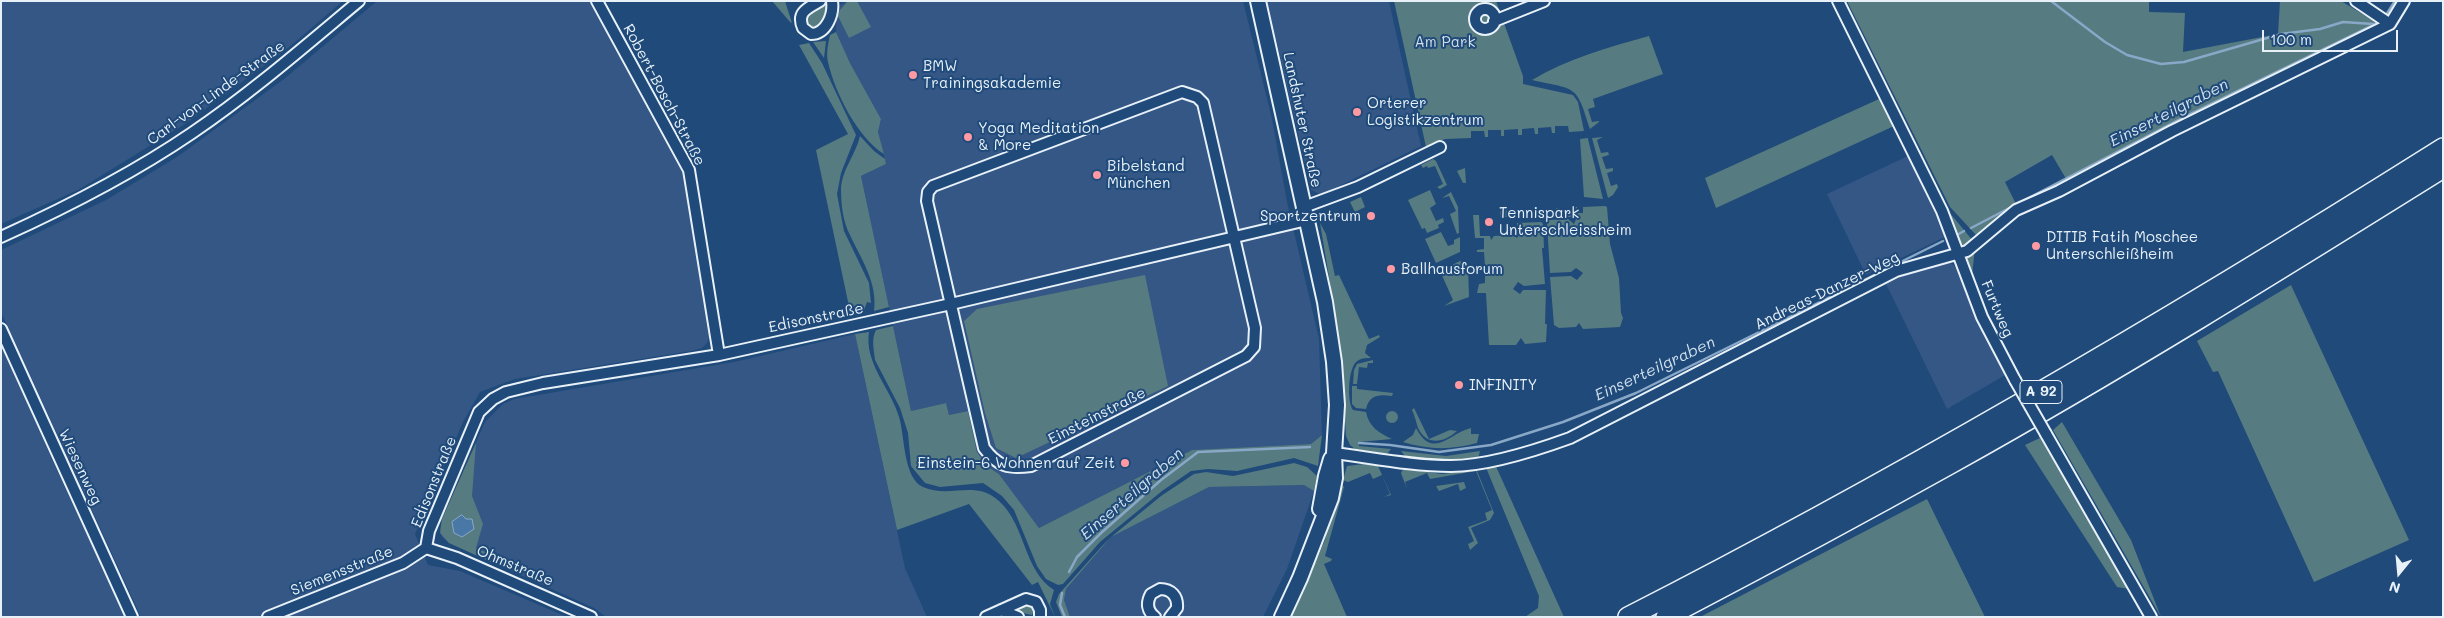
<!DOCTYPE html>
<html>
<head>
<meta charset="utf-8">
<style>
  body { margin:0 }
  #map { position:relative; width:2444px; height:618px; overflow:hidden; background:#1f4a7a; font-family:Mali,sans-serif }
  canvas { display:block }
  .frame { position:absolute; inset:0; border:2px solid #e8f1f8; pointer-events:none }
  .north { position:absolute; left:2374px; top:548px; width:50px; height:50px; -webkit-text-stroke:4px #1f4a7a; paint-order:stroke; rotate:197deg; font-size:14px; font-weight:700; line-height:20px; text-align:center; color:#e8f1f8 }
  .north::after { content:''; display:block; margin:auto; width:18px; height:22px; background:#e8f1f8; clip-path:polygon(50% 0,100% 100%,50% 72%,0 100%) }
  .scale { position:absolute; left:2262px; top:30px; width:136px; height:22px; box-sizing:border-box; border:2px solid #e8f1f8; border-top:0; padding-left:6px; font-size:15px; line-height:18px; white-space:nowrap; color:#e8f1f8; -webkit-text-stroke:4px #1f4a7a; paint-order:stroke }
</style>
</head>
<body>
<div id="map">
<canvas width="2444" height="618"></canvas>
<div class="frame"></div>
<div class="north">N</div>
<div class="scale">100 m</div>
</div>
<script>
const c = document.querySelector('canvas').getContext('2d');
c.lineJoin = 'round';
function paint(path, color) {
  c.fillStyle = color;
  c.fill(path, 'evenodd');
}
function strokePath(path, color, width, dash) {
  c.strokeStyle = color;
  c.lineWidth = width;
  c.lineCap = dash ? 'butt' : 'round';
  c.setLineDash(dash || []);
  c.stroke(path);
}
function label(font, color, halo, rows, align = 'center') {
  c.font = font + ' Mali,sans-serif';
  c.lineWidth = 4;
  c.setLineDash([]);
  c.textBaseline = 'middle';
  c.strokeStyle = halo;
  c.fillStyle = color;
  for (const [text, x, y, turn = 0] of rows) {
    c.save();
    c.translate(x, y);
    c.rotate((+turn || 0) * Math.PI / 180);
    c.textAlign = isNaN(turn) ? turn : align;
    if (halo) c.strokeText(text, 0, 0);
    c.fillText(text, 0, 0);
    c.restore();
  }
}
paint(new Path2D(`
  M1,1H343L288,48L185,124L78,190L1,224Z
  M377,1H590L681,162L690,197L710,335L707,343L702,348L691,351L515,379L480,392L463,422L415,534L428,565L460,571L567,617H141L1,312V250L106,200L177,157L284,79Z
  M847,1H1243L1272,119L1287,202L1319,339L1322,435L1311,444L1192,450L1039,528L999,474L988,467L977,452L968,411L949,415L946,403L911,411L861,176L886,164L878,132L881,119L850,63L836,32L837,7Z
  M1267,1H1389L1421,146L1327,192L1320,194L1311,190Z
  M1910,155L1947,236L1866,275L1827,194Z
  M1948,261L1960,270L2007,374L1947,409L1886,284L1906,274Z
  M855,334L905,568L927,617H606L594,608L449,543L442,537L440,529L442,519L485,422L503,404L514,399L734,362Z
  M1,345L55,466L125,617H1Z
  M1304,485L1314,491L1287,569L1263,617H1070L1064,600L1066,589L1111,537L1209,487Z`), '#345786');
paint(new Path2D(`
  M772,1H785L792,23L790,22Z
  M848,1H857L871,27L849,38L838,16L840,10Z
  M1394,1H1496L1523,76V84L1573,95L1578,102L1584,131L1569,132L1568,126H1555V133H1552L1551,127L1538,128V134H1535L1534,128L1522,129V135H1518V129L1504,130V136H1501V130H1488V137H1485L1484,131H1471V138L1445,139L1426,147Z
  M1847,1H2149V12L2185,13L2183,52L2278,34L2280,1H2341L2379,24L2068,182L2052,155L2005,182L2017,206L1976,235L1950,207Z
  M824,5L827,6L822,23L815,28L809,26L806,18L808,13Z
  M836,32L850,63L881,119L878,132L884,154C858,138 835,93 828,62C826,54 828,44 830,35Z
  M1649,36L1663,74L1593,99L1595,107L1588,109L1592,122L1599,121V122L1590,129C1576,84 1577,90 1532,80C1567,59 1609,47 1649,36Z
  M826,41L824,58L813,42Z
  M809,43L822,63L856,135L841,173L837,194L844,231L869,283L871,303L867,302L863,313L851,316L816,150L848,134L799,45Z
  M1879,99L1894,126L1716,208L1705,178Z
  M860,136L874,151L885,159L886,164L861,176L889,307L874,311C878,283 861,259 850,235C843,222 841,204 841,190C841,171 856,154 860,136Z
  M1603,137L1597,140L1601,153L1608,152L1609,155L1602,157L1606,169L1613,168V171L1607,173L1611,186L1617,184L1618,187L1613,195L1608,198L1592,138Z
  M1588,138V139L1603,199L1584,197L1580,139Z
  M1433,159L1436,161L1447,185L1440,189L1437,187L1443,184L1435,166L1428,168L1427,166L1423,168L1421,165Z
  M1465,168L1466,183H1463L1457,171Z
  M1430,190L1436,204L1430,208L1436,221L1443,218L1444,222L1438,225L1439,228L1427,233L1425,228L1422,229L1408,200Z
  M1451,192L1458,207L1459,233L1457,234L1450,214L1456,211L1449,196L1442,198Z
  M1361,197L1365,207L1355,212L1350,202Z
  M1605,206L1607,207L1610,244L1619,278L1621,313L1623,318L1620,327L1583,329L1579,323L1576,327L1559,328L1554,325L1550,277L1571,276L1577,280L1583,273L1576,268L1571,272L1550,273L1547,223L1549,220L1568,219L1574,224L1577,217H1543V215H1556V208H1560V214H1573V207H1577V213H1583V207Z
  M1526,209V216L1540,215V217H1500V211Z
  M1949,212L1974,242L1967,247L1960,243Z
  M1473,215H1479L1480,236H1490L1491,240L1494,236L1514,235L1517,238L1519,235L1517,223L1541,222L1543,224L1544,248H1542L1545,284L1524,286L1518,282L1513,289L1520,294L1523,290H1546L1545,324H1547L1546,342L1525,344L1521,338L1516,345H1489L1486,293H1477L1479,284L1485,283V269H1478V267L1485,266L1484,252H1477V250L1484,249V238H1475Z
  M1320,223L1326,234L1335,276L1339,275L1369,339L1379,335L1380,337L1367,345L1365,353L1371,358C1366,358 1360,358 1356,362C1348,370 1347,402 1353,410L1366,412C1369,427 1379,433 1392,439L1359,442V446L1391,449L1387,454L1355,449L1350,445L1346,436L1342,374L1337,325Z
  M1441,232L1448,246L1454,244V240L1460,237V252L1436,263L1425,239Z
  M1975,248L1972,275L1983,309L1966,264V255Z
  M1460,261L1468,265L1469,297L1444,306L1453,300L1440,271Z
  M1145,275L1168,386L1016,458L996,448L985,413L964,321L977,309Z
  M2291,285L2409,540L2314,582L2218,371L2213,372L2197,341Z
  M893,326L911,411L946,403L949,415L968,411L977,452L988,467L999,474L1039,528L1192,450L1311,444L1322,435L1318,466L1294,458L1237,471L1208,469L1191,471L1162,491L1100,542L1063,584L1058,585L1046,579L1037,566L1014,510L1002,496L983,483L940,487L925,483L911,466L908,433L900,408L875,360C874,350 871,339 876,330Z
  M869,332C864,363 891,389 899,417C905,436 903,478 923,487C950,499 975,479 999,501C1026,525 1023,570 1054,590L1050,604L1055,617L1038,582L1032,585L969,504L897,530L855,334Z
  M1373,360V363H1368L1367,368L1359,367L1357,384H1353L1354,370L1357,364Z
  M1352,386H1357V389L1393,393L1392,396C1379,394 1369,395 1366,409L1356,408L1352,404Z
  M1414,408L1429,439L1450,430L1457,431C1445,442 1427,447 1418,428C1416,422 1415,416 1412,410Z
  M1386 417a6 6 0 1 1 12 0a6 6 0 1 1-12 0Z
  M2062,422L2131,540L2161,617L2053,430Z
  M1416,428C1433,461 1451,432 1471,428V434H1479L1477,443C1451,450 1429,450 1403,442L1413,435Z
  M2042,437L2129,589L2117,587L2025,445Z
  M476,443L472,496L483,524L476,548L506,561L504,568L449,543L440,533L442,519Z
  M1401,451L1446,456L1480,451L1478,458L1449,461L1405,456Z
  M1494,462L1564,617H1525L1538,608L1539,596L1487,470L1488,465Z
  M1294,463L1307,467L1317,476L1314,491L1304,485L1209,487L1111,537L1066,589L1064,600L1070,617H1062L1056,602L1059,594L1103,545L1111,537L1161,496L1194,474L1206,472L1233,476Z
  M1364,464L1378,466L1391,495L1384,497L1390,494L1382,475L1373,479L1370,473L1348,482L1343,480L1347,466Z
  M1472,467L1477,471L1494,513L1490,520L1471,528L1478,543L1470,550L1468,544L1474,541L1468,527L1487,520L1485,513L1492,510L1476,471L1430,479L1427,473L1405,482L1407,489L1401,473L1403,469L1442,474L1459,472L1462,469Z
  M1339,481L1344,487L1325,556L1332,559L1331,561L1324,564L1347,617H1291L1325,540Z
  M1464,482L1466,488L1460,491L1458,484L1439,491L1436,486Z
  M1927,499L1985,617H1700Z
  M1025,604L1035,608L1032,615L1018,612V608Z`), '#567b81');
const water = new Path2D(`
  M462,515L466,519H472L474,529L462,537L454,533L452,522Z`);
paint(water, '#4a78a6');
strokePath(water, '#89a8c7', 1);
strokePath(new Path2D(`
  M2051,1L2105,42L2127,55L2161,64L2184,62L2281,34L2320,29L2343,22L2373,24
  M2386,15L2395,1
  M1971,228L2184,117L2379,22
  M1957,235L1964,231
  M1359,443L1390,445L1439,452L1491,445L1563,422L1636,393L1943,241
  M1069,572L1077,557L1101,533L1161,480L1198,452L1310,447
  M1062,593L1060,605L1065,617`), '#89a8c7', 2.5);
const street = new Path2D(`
  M597,1L689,170L719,355
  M820,1C808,8 796,12 803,28L811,34C826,34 834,15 832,1
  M1838,1L1942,211L1982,317L2015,380
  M2356,1L2390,24
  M1475 19a10 10 0 1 1 20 0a10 10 0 1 1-20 0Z
  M1494,21L1544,1
  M1182,92L1197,97L1203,103L1255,328L1254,347L1246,356L1031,466C1009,469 998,467 984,448L927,201L928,192L933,186Z
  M1304,207L1358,187L1440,147
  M1,237C67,207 132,174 192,133C251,93 305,46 359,1
  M1,329L132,617
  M2046,434L2151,617
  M1334,453C1373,458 1412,466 1451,466C1487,466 1537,450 1570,438L1896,271L1967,251L2016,210L2059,191L2172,131L2390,24L2404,1
  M426,548L429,531L479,412L493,399L506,392L543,383L719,355L951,304L1307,220
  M426,548L457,558L591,617
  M1001,610L1018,617
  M268,617L403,563L426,548
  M986,617L1026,599L1036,602L1040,610V617
  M1155,617C1147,611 1146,603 1151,594L1160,589C1171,589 1178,596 1177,608L1170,617`);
const secondary = new Path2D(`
  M1258,1L1325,302L1334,362L1337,405L1334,453L1335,478L1331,498L1300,578L1282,617
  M1320,509L1326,476L1331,459`);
const highway = new Path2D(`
  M1628,617C1908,474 2178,315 2443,148
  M1666,617C1762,567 1857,516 1952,463C2119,370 2281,269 2443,168`);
strokePath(street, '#e8f1f8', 14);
strokePath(secondary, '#e8f1f8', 18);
strokePath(highway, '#e8f1f8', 22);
strokePath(street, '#1f4a7a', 10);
strokePath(secondary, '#1f4a7a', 14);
strokePath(highway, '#1f4a7a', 19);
const streetBridge = new Path2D(`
  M2015,380L2046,434`);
strokePath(streetBridge, '#e8f1f8', 14, []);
strokePath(streetBridge, '#1f4a7a', 10);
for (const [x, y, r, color] of [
  [913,75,5,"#ff9aa2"],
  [1357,112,5,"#ff9aa2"],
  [968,137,5,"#ff9aa2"],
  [1097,175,5,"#ff9aa2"],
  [1371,216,5,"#ff9aa2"],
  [1489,222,5,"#ff9aa2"],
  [2036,246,5,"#ff9aa2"],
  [1391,269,5,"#ff9aa2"],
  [1459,385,5,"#ff9aa2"],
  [1125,463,5,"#ff9aa2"]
]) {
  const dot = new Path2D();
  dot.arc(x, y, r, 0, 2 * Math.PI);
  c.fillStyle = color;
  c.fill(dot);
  strokePath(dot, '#1f4a7a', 2);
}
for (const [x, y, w] of [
  [2041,392,42]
]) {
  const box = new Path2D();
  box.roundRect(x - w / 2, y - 11.5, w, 23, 4);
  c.fillStyle = '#1f4a7a';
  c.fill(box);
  strokePath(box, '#e8f1f8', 1);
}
label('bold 14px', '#e8f1f8', null, [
  ["A 92",2041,392]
]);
label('15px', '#d2dfe6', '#1f4a7a', [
  ["Am Park",1445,42]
]);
label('15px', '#e8f1f8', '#1f4a7a', [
  ["BMW",923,66],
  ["Trainingsakademie",923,83],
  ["Orterer",1367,103],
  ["Logistikzentrum",1367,120],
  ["Yoga Meditation",978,128],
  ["& More",978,145],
  ["Bibelstand",1107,166],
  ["München",1107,183],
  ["Tennispark",1499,213],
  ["Unterschleissheim",1499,230],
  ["Sportzentrum",1361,216,"right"],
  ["DITIB Fatih Moschee",2046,237],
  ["Unterschleißheim",2046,254],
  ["Ballhausforum",1401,269],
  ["INFINITY",1469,385],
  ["Einstein-6 Wohnen auf Zeit",1115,463,"right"]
], 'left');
label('15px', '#e8f1f8', '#1f4a7a', [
  ["Carl-von-Linde-Straße",216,93,-36],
  ["Robert-Bosch-Straße",664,95,62],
  ["Landshuter Straße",1302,120,78],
  ["Andreas-Danzer-Weg",1827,291,-26],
  ["Furtweg",1997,309,67],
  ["Edisonstraße",816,318,-12],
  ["Einsteinstraße",1097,416,-27],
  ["Wiesenweg",80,467,65],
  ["Edisonstraße",434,482,-68],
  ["Ohmstraße",515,566,23],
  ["Siemensstraße",342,571,-22]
]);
label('italic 16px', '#d0dfec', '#1f4a7a', [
  ["Einserteilgraben",2169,113,-27],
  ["Einserteilgraben",1655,369,-25],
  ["Einserteilgraben",1132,494,-41]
]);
</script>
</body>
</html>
